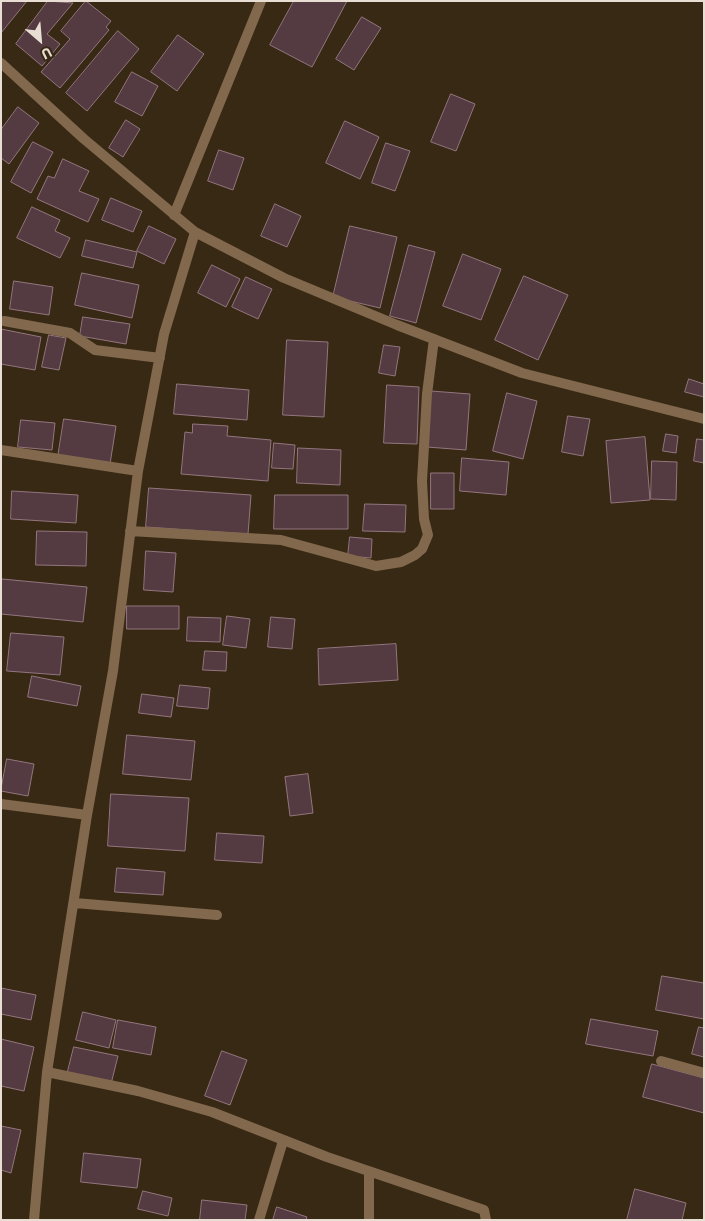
<!DOCTYPE html>
<html>
<head>
<meta charset="utf-8">
<style>
  body { margin:0 }
  #map { position:relative; width:705px; height:1221px; overflow:hidden; background:#382915; font-family:"IBM Plex Sans",sans-serif }
  canvas { display:block }
  .frame { position:absolute; inset:0; border:2px solid #e9ded3; pointer-events:none }
  .north { position:absolute; left:15px; top:15px; width:50px; height:50px; -webkit-text-stroke:4px #382915; paint-order:stroke; rotate:153deg; font-size:14px; font-weight:700; line-height:20px; text-align:center; color:#e9ded3 }
  .north::after { content:''; display:block; margin:auto; width:18px; height:22px; background:#e9ded3; clip-path:polygon(50% 0,100% 100%,50% 72%,0 100%) }
</style>
</head>
<body>
<div id="map">
<canvas width="705" height="1221"></canvas>
<div class="frame"></div>
<div class="north">U</div>
</div>
<script>
const c = document.querySelector('canvas').getContext('2d');
c.lineJoin = 'round';
function paint(path, color) {
  c.fillStyle = color;
  c.fill(path, 'evenodd');
}
function strokePath(path, color, width, dash) {
  c.strokeStyle = color;
  c.lineWidth = width;
  c.lineCap = dash ? 'butt' : 'round';
  c.setLineDash(dash || []);
  c.stroke(path);
}
const building = new Path2D(`
  M1,1H27L1,33Z
  M48,1L73,3L47,34L60,44L42,66L16,44Z
  M86,1L111,21L106,27L109,30L60,88L41,72L70,39L61,31Z
  M294,1H347L312,67L270,45Z
  M362,17L381,28L354,70L336,59Z
  M118,31L139,49L87,111L66,93Z
  M178,35L204,54L177,91L151,72Z
  M132,72L158,86L142,116L115,102Z
  M451,94L475,104L456,151L431,142Z
  M18,107L39,123L9,164L1,158V130Z
  M126,120L140,129L123,157L109,148Z
  M345,121L379,137L360,179L326,163Z
  M33,142L53,152L31,193L11,182Z
  M386,143L410,151L395,191L372,183Z
  M219,150L244,158L233,190L208,181Z
  M63,159L89,171L79,191L99,199L88,222L37,199L48,176L54,178Z
  M111,198L142,211L133,232L102,220Z
  M275,204L301,216L287,247L261,236Z
  M32,207L60,220L55,231L70,238L60,258L17,238Z
  M149,226L176,239L164,264L137,251Z
  M350,226L397,237L380,308L333,297Z
  M86,240L137,252L133,268L82,256Z
  M409,245L435,252L416,323L390,316Z
  M463,254L501,269L481,320L443,306Z
  M212,265L240,279L226,307L198,293Z
  M82,273L139,285L132,318L75,305Z
  M524,276L568,295L538,360L495,340Z
  M246,277L272,289L258,319L232,307Z
  M14,281L53,287L49,315L10,309Z
  M83,317L130,324L126,344L80,336Z
  M1,329L41,337L35,370L1,364Z
  M49,335L66,338L59,370L42,367Z
  M287,340L328,342L324,417L283,415Z
  M384,345L400,347L395,376L379,373Z
  M689,379L704,384V397L685,392Z
  M177,384L249,390L247,420L174,414Z
  M387,385L419,387L417,444L384,443Z
  M431,391L470,394L466,450L427,447Z
  M507,393L537,401L523,459L493,451Z
  M568,416L590,419L583,456L562,452Z
  M64,419L116,426L110,464L58,457Z
  M21,420L55,423L52,450L18,447Z
  M193,424L228,426L227,436L271,440L268,481L181,474L185,432L192,433Z
  M666,434L678,436L676,453L663,451Z
  M645,437L650,500L611,503L606,441Z
  M697,439L704,440V463L694,461Z
  M274,443L295,445L293,469L272,468Z
  M298,448L341,450L340,485L297,483Z
  M462,458L509,462L506,495L460,491Z
  M652,461L677,462L676,500L651,499Z
  M431,473H454V509H431Z
  M149,488L251,495L248,534L146,527Z
  M12,491L78,495L76,523L11,519Z
  M275,495H348V529H274Z
  M365,504L406,505L405,532L363,531Z
  M37,531L87,532L86,566L36,565Z
  M350,537L372,539L371,558L348,556Z
  M146,551L176,553L173,592L144,590Z
  M2,579L87,587L83,622L1,614Z
  M127,606H179V629H127Z
  M227,616L250,619L246,648L223,645Z
  M188,617L221,618L220,642L187,641Z
  M271,617L295,619L292,649L268,647Z
  M11,633L64,637L60,675L7,671Z
  M396,644L398,680L319,685L318,649Z
  M205,651L227,652L226,671L203,670Z
  M32,676L81,686L77,706L28,697Z
  M180,685L210,688L208,709L177,706Z
  M142,694L174,698L171,717L139,713Z
  M127,735L195,741L191,780L123,774Z
  M7,759L34,764L28,796L1,791Z
  M308,774L313,813L290,816L285,777Z
  M111,794L189,798L185,851L108,846Z
  M217,833L264,836L262,863L215,860Z
  M117,868L165,872L163,895L115,892Z
  M662,976L704,983V1019L656,1010Z
  M1,988L36,995L31,1020L1,1014Z
  M83,1012L116,1020L109,1048L76,1040Z
  M591,1019L658,1031L653,1056L586,1044Z
  M118,1020L156,1027L151,1055L113,1048Z
  M699,1027L704,1028V1057L692,1054Z
  M1,1039L34,1047L24,1091L1,1086Z
  M74,1047L118,1056L111,1084L67,1075Z
  M222,1051L247,1060L230,1105L205,1096Z
  M652,1064L704,1078V1113L643,1097Z
  M1,1126L21,1130L11,1173L1,1170Z
  M84,1153L141,1159L137,1188L81,1182Z
  M635,1189L686,1203L682,1220H627Z
  M143,1191L172,1198L168,1216L138,1209Z
  M202,1200L247,1205L245,1220H200Z
  M277,1207L307,1217L306,1220H273Z`);
paint(building, '#543a41');
strokePath(building, '#93767e', 1);
strokePath(new Path2D(`
  M174,215L261,1`), '#82684d', 10);
strokePath(new Path2D(`
  M1,63L84,139L195,232L284,278L397,325L522,373L704,419
  M4,321L70,333L95,350L160,358
  M1,450L138,471
  M130,531L281,540L376,566L401,562L415,555L422,549L428,535L424,519L422,481L427,394L434,339
  M1,804L87,815
  M75,903L217,915
  M661,1061L704,1073
  M47,1072L138,1091L212,1112L327,1157L484,1210L486,1220
  M34,1220L47,1072L87,815L113,671L138,471L164,334L195,232
  M259,1220L283,1141
  M369,1220V1172`), '#82684d', 10);
</script>
</body>
</html>
